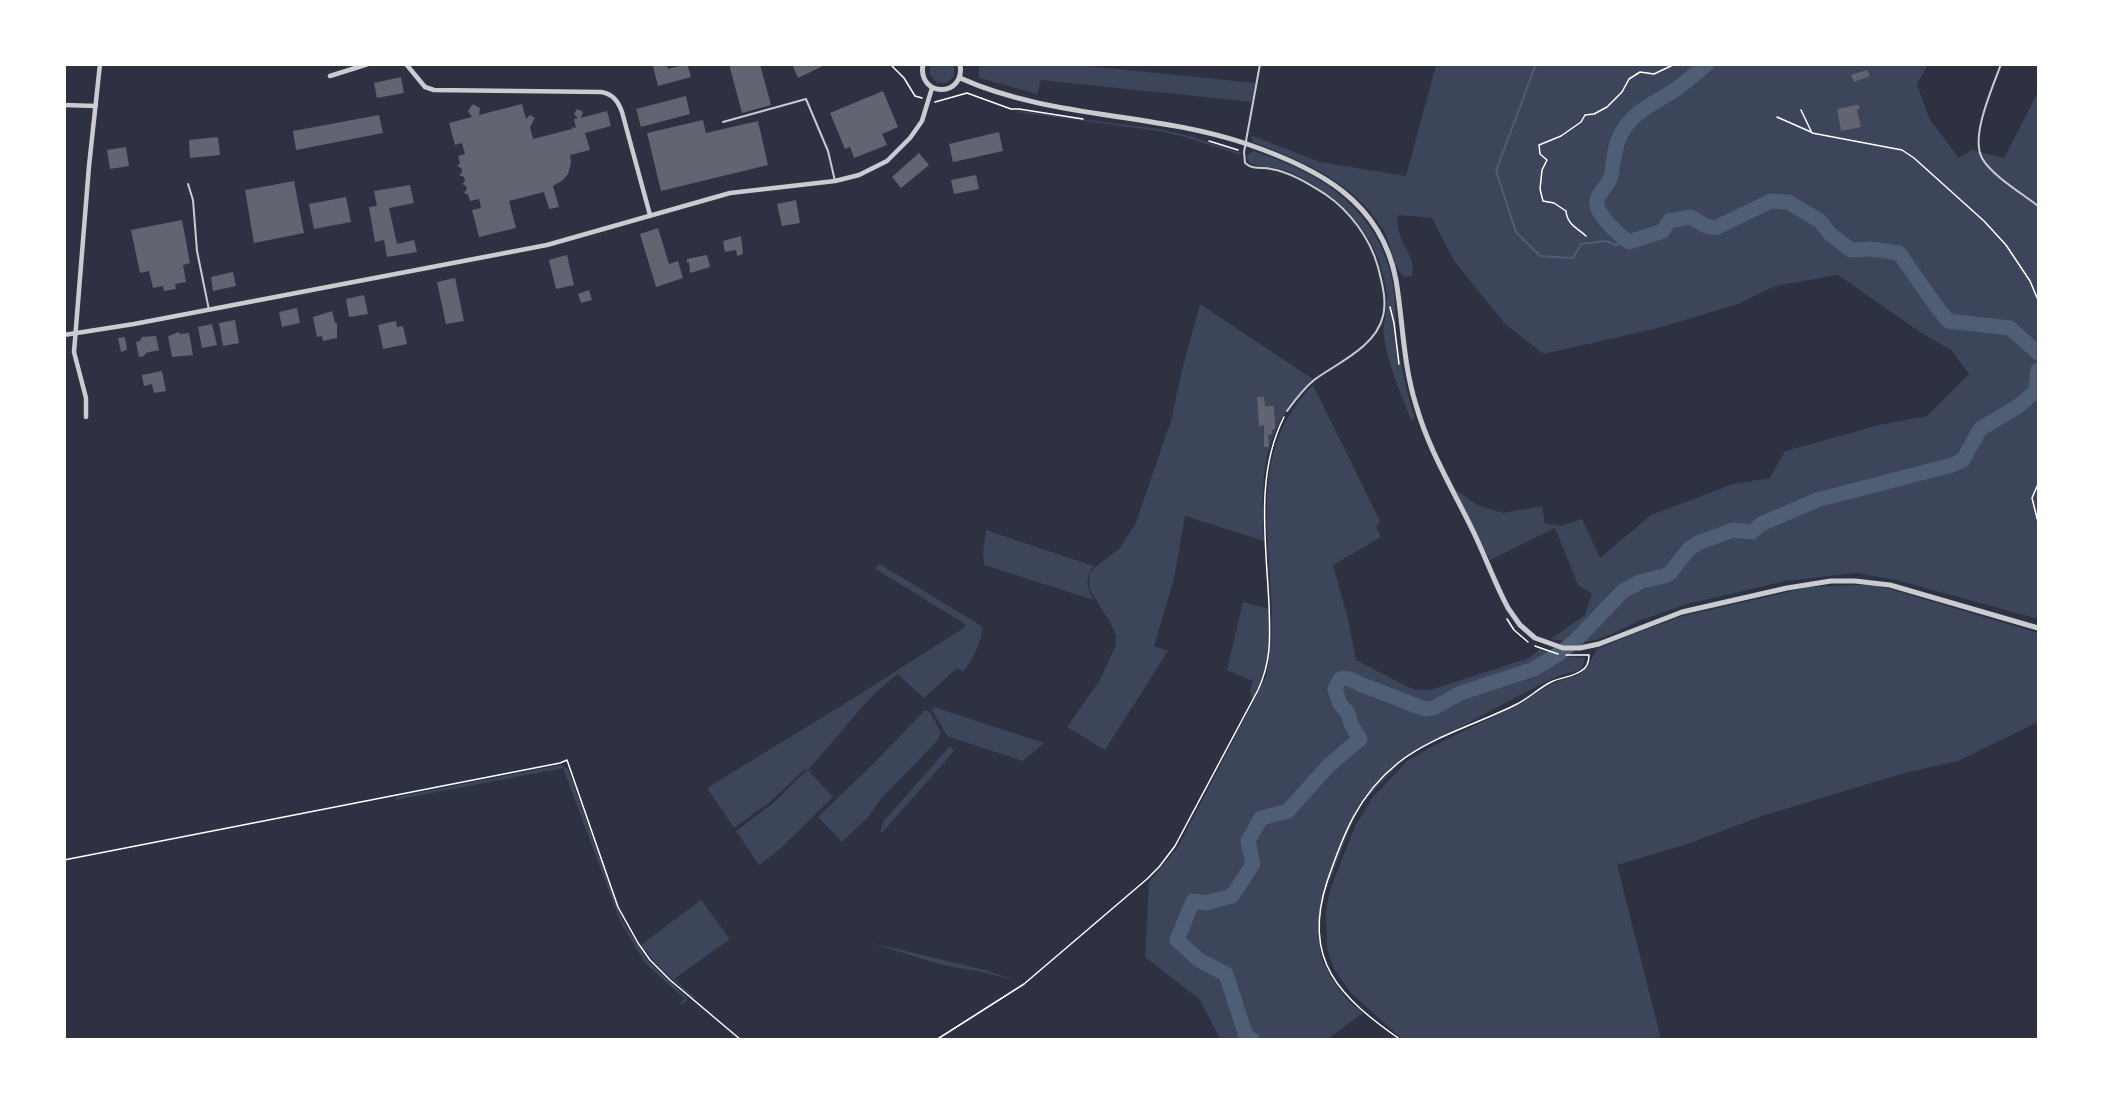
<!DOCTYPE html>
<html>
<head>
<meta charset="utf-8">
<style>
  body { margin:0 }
  #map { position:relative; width:2103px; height:1104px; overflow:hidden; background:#2d3142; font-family:"DM Sans",sans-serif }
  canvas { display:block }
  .frame { position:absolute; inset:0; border:66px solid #fff; pointer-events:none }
</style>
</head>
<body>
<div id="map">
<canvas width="2103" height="1104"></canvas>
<div class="frame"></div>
</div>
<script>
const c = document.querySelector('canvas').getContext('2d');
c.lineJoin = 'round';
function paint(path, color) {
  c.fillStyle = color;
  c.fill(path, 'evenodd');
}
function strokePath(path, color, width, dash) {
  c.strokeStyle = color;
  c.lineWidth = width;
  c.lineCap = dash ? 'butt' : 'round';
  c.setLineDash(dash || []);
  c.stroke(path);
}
paint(new Path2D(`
  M1928,64L1917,84L1930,120L1959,158L1972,150L2004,158L2038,92V619L1896,580L1856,573L1786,581L1687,604L1641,620L1605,637L1591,641L1575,642L1551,639L1585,615L1592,594L1578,585L1555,528L1490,560L1455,489L1477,505L1503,513L1542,506L1545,523L1561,526L1582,519L1600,558L1651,515L1733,484L1770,478L1785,451L1880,425L1927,416L1969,374L1952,351L1920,332L1838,275L1775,286L1738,304L1662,327L1544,354L1506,325L1454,261L1432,218L1398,215C1394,242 1418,255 1412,276L1404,277C1393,268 1391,244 1384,231C1354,182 1305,162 1253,142L1250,135L1320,162L1406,176L1436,65Z
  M930,65H954V76L947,83H937L930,75Z
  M1078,65L1255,83L1251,102L1041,80L1037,94L979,78V65Z
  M1018,111L1159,129L1186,135L1241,153V155L1185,137L1159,131L1016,112Z
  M1253,151C1321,172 1380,210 1393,285C1396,304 1395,324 1398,344C1401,370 1408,394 1415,419L1411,420C1401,394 1388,365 1384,337C1382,323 1388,310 1387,296C1380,235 1343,197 1289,172C1276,166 1262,168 1249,163L1246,156Z
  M1200,304L1313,379C1261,429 1261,474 1264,541L1185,516L1174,579L1154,646L1168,651L1105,750L1067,727L1100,680L1116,644V635L1111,624L1090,590L1089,581L1090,573L1095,567L1119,549L1135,525L1171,421L1181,374Z
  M1313,385L1380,521L1376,527L1381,537L1333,565L1348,619L1356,660L1412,689L1431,690L1529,658L1540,649L1565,656L1585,658L1583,666L1578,671L1561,675L1537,686L1405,757L1358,808L1321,903L1318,928L1321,957L1330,976L1347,1000L1363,1013L1328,1039H1220L1200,1000L1145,957L1149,882L1178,847L1266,677L1269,659L1253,700L1250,691L1253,681L1227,670L1243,602L1269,609L1271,651C1279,559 1238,459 1313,385Z
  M986,530L1094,566C1084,577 1087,588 1094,600L984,565L983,551Z
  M880,564L983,627C980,644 974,659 963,672L959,669L955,670L924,698L897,674L869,699L808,770L833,797L781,848L759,865L736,831L772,804L807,770L805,769L770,802L734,828L707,788L857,696L965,627V624L874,568Z
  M1857,585L1878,586L1900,592L2038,633V722L1958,761L1904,773L1759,817L1688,844L1617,865L1661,1039H1402L1351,993L1334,969L1327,949L1326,910L1330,890L1355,826L1372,798L1407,761L1429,748L1513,707L1553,683L1580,674L1588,666L1597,649L1644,630L1683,616L1788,592L1810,587Z
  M934,707L1044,743L1023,761L947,736L932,710Z
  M925,710L930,712L941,732L937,741L880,800L869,816L842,842L818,817L876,761Z
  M950,746L954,751L882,833L880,831L884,821Z
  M561,765L568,769L623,922L648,961L688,999L683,1004L678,1005L685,999L646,964L621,923L563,768L395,800L397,797Z
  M701,900L730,939L674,979L693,996L698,997L693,998L657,965L641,945Z
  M868,942L985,970L1017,981L978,971L942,965Z`), '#3c4559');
strokePath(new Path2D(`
  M1536,64L1496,171L1516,232L1540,256L1573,258L1581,244L1606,241L1616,245L1629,242`), '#4f5d75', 2);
strokePath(new Path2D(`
  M1707,64C1696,73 1686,82 1675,90C1655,103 1634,111 1622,132C1614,145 1614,162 1611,176C1609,185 1599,192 1597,200C1593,212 1620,236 1629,242L1663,231L1669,221L1691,217L1706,226L1715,228L1771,201L1788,202L1820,221L1830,234L1851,250L1871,249L1899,253L1934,303L1948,321L2010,328L2038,353
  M1253,1040L1246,1036L1226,974L1199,960L1177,940L1193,901L1206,903L1232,896L1253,864L1248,841L1261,818L1288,811L1328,766L1360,739L1351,724L1348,713L1340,704L1335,689L1340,679C1348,676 1355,682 1362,685C1384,692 1404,702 1425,709L1433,708L1461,693L1534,669L1560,653L1576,640L1623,591L1642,581L1664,576L1670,573L1689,549L1698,543L1733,530L1752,532L1761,524L1817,500L1952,465L1963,460L1980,429L2017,407L2036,391L2038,370`), '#4f5d75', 15);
paint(new Path2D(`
  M659,64H666L668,69L687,64L691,77L658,86L653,66Z
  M729,64H760L771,105L742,113Z
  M792,64H827L798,78Z
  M1867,70L1870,76L1854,82L1851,75Z
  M401,77L404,93L377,98L374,83Z
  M883,91L898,127L882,134L887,145L854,158L850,147L845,149L830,113Z
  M686,96L690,114L641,127L636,109Z
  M473,104L480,108L479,115L522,104L526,119L530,115L535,118L530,127L533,139L572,129V127L576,128L574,119L578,118L574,114L577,109L583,112L581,118L607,111L611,126L585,133L590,150L570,155L571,163L568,174L563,180L553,186L559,207L549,209L544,192L509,201L516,228L479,237L472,210L481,208L479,199L470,201L468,195L464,193L467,189L466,186L462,184L465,181L464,177L459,175L462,172L461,168L457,166L460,163L458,156L465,154L462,143L455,145L449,123L472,117L468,111Z
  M1856,105H1859L1860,109L1857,110L1861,127L1841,131L1837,109Z
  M379,115L383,133L296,150L293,131Z
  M703,120L706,133L758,121L768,165L661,191L647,133Z
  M999,132L1003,151L953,162L949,144Z
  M218,137L220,155L190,158L189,140Z
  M126,147L129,166L110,169L107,150Z
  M919,153L929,165L901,188L892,177Z
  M976,175L979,189L954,194L951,180Z
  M294,181L304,233L254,243L245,190Z
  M410,185L414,203L389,208L397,244L414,240L417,252L387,257L384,240L375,242L369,207L377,206L374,191Z
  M346,197L351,222L314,229L309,204Z
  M796,200L800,223L782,226L777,204Z
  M182,220L190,263L183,265L186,282L175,284L176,289L164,291L163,286L153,288L149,271L140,273L131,230Z
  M658,228L669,264L678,261L683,278L656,287L640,234Z
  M741,236L743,254L737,256L736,250L725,252L723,241Z
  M567,255L574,285L556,289L549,260Z
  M707,255L710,267L690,273L689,262L687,263V259Z
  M233,272L236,286L213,291L211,277Z
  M455,278L464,321L446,324L437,282Z
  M589,290L592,300L581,303L578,294Z
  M364,295L368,314L349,317L346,299Z
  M297,308L300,323L282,327L279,312Z
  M332,311L335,323H337V338L323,341L322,336L317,337L313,317Z
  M235,320L239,343L223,346L219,323Z
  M396,321L397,327L403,326L407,344L383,349L378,325Z
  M212,324L217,345L202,348L198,327Z
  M179,332L180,334L189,333L193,355L172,357L168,336Z
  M156,336L159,350L146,353L144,356L139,357L136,342L140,341L142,337Z
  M125,337L127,350L121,352L118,338Z
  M162,371L166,391L154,393L152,384L144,386L142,375Z
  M1257,397H1264L1265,406H1274L1275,429L1272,430V434L1268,435L1269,447H1264V425L1259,426Z`), '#626471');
strokePath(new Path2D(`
  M890,64L904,78L915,96L922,98
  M935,102L967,93L1011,109H1019L1083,119
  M1801,110L1812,133L1902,150L1914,158L1984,221L2006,245L2030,281L2038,300
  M1777,117L1811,132
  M1209,141L1238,150
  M1586,236C1577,228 1567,224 1566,211L1554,203L1543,201L1540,189L1542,170L1547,160L1540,154L1539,145L1561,136L1581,122L1585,115L1594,114L1607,107L1622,92L1629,79L1640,72L1654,74L1675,64
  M1390,307L1394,323L1399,364
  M2038,484L2032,498L2038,522
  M1507,619L1514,630L1528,642
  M1535,646L1558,654
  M64,860L560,763L567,760L618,907L638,943L650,960L670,980L741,1040
  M936,1040L1024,984L1147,879L1159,867L1175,846L1258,690C1272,660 1270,635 1269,604C1266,542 1255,474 1284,417
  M1401,1040C1341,998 1301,961 1327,882C1343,835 1358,795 1398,763C1430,737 1480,723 1517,704C1529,698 1539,688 1551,682C1561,677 1573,677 1581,671C1587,668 1589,661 1589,655H1566`), '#fff', 1.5);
strokePath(new Path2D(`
  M1260,64L1244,152L1245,163C1253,170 1262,167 1271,169C1290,172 1309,184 1325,194C1350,211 1370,238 1378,267C1382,283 1387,300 1383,316C1376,347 1337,363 1314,380C1303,389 1295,400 1287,411
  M2001,64C1993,87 1970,136 1982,158C1991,175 2023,194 2038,206
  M723,122L806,99L828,151L835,181
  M188,184L193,200L197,251L209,310`), '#caccd0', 2);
strokePath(new Path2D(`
  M406,64L425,87L434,90L601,92C613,94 618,101 622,112L650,215
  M330,76L368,64
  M64,105L96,106
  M64,335L134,324L547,245L730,193L835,181L859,175L887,161L910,138L922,121L932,88
  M86,417V398L74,352L89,166L100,64`), '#caccd0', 4.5);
strokePath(new Path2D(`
  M923,64C917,98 966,98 960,64
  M960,78C1051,119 1153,112 1247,144C1317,168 1381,200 1396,280C1403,322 1403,364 1416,405C1429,451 1454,491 1474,533C1486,558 1495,584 1508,608L1520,625L1535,638L1563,648H1580L1599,644L1682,612L1787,588L1831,581H1855L1890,585L2038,628`), '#caccd0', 5);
</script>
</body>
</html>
